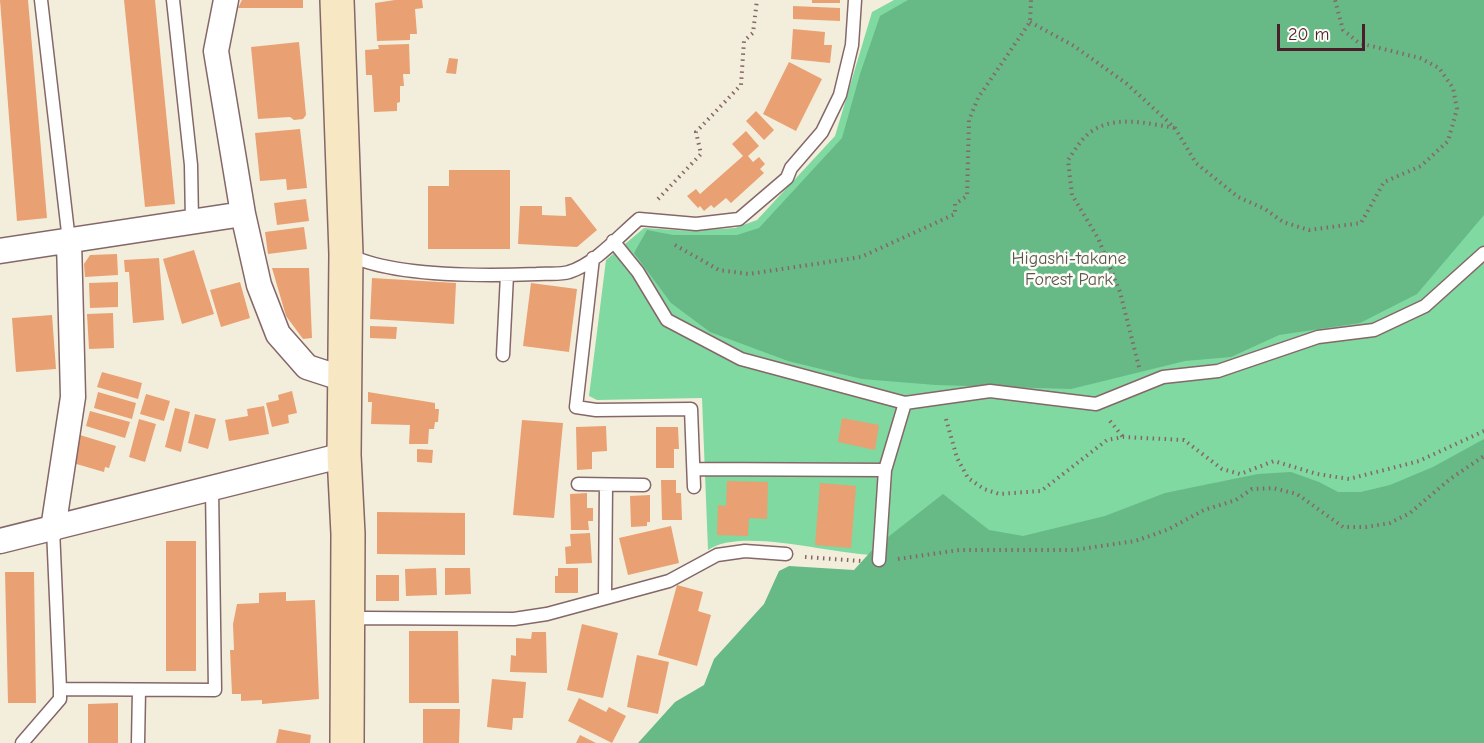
<!DOCTYPE html>
<html>
<head>
<meta charset="utf-8">
<style>
  body { margin:0 }
  #map { position:relative; width:1484px; height:743px; overflow:hidden; background:#f3eedb; font-family:"Comic Neue",sans-serif }
  canvas { display:block }
  .scale { position:absolute; left:1277px; top:24px; width:88px; height:27px; box-sizing:border-box; border:3px solid #4a1f2b; border-top:0; padding-left:8px; font-size:18px; line-height:21px; white-space:nowrap; color:#4a1f2b; -webkit-text-stroke:4px #fdfcf7; paint-order:stroke }
</style>
</head>
<body>
<div id="map">
<canvas width="1484" height="743"></canvas>
<div class="scale">20 m</div>
</div>
<script>
const c = document.querySelector('canvas').getContext('2d');
c.lineJoin = 'round';
function paint(path, color) {
  c.fillStyle = color;
  c.fill(path, 'evenodd');
}
function strokePath(path, color, width, dash) {
  c.strokeStyle = color;
  c.lineWidth = width;
  c.lineCap = dash ? 'butt' : 'round';
  c.setLineDash(dash || []);
  c.stroke(path);
}
function label(font, color, halo, rows, align = 'center') {
  c.font = font + ' "Comic Neue",sans-serif';
  c.lineWidth = 5;
  c.setLineDash([]);
  c.textBaseline = 'middle';
  c.strokeStyle = halo;
  c.fillStyle = color;
  for (const [text, x, y, turn = 0] of rows) {
    c.save();
    c.translate(x, y);
    c.rotate((+turn || 0) * Math.PI / 180);
    c.textAlign = isNaN(turn) ? turn : align;
    if (halo) c.strokeText(text, 0, 0);
    c.fillText(text, 0, 0);
    c.restore();
  }
}
paint(new Path2D(`
  M894,0H1484V452L1402,509L1162,523L880,555C836,556 742,526 708,550L702,398L597,400L589,396L606,260L644,228L690,231L735,228L757,220L835,136L872,12Z`), '#7fd9a0');
paint(new Path2D(`
  M908,0H1484V215L1417,294L1360,323L1279,335L1231,357L1185,361L1071,389L936,385L862,379L788,361L710,332L671,303L634,253L647,230L673,235H737L759,228L842,138L860,74L880,16Z
  M1484,439V743H638L675,702L704,685L714,659L764,604L779,571L789,566L854,570L874,548L943,494L989,530L1023,536L1105,516L1165,493L1258,474L1291,472L1319,482L1338,492H1361L1390,485L1433,467Z`), '#67b986');
paint(new Path2D(`
  M0,0H28L47,218L17,221Z
  M124,0H155L175,204L145,207Z
  M242,0H303V8H238Z
  M395,0H422L423,8L415,9L417,34H410V40L377,41L375,3Z
  M812,0H840V3H812Z
  M793,6L840,8V21L793,19Z
  M793,29L825,32L824,45H832L830,63L791,59Z
  M299,42L306,115L303,119L294,120L290,117L258,119L251,47Z
  M409,44L410,74H403L404,86H400V102L397,103V111L374,112L372,75H366L365,50L379,49L378,45Z
  M449,58L458,59L456,74L446,73Z
  M789,62L822,79L796,131L763,114Z
  M756,111L774,130L764,140L746,121Z
  M300,129L307,188L287,190L286,179L260,181L255,133Z
  M746,131L759,146L748,156L753,162L759,157L765,164L760,169L764,173L731,203L726,198L714,208L711,205L704,211L700,206L698,208L687,196L696,189L700,194L743,156L732,144Z
  M449,170H510V249H428V186H449Z
  M565,197H571L597,230L577,247L518,244L520,206H542V215L566,216Z
  M306,199L309,221L277,225L274,203Z
  M304,227L307,249L268,254L265,232Z
  M194,250L214,314L182,324L163,259Z
  M117,254L118,275L85,277L84,264L90,255Z
  M159,258L164,320L133,323L129,272H125L124,260Z
  M272,268H309L312,338L303,339L286,316Z
  M372,278L456,283L454,324L370,319Z
  M118,282V307L90,308L89,283Z
  M240,282L250,318L221,327L210,290Z
  M531,283L577,289L569,352L523,346Z
  M113,313L114,348L89,349L87,314Z
  M52,315L56,369L16,372L12,318Z
  M370,326L397,327L396,339L370,338Z
  M102,372L142,383L138,399L97,387Z
  M292,391L297,413L288,415L289,423L272,427L266,403L279,400L278,395Z
  M98,392L136,403L132,419L94,408Z
  M368,392L435,403V409H439L438,422H435L434,429H429L428,444H409L410,425L371,424L372,402H368Z
  M146,394L170,401L164,421L140,414Z
  M264,406L269,434L229,441L225,420L248,416L247,409Z
  M175,408L190,412L181,452L165,447Z
  M90,411L130,422L125,438L86,426Z
  M195,414L216,419L208,449L188,443Z
  M842,418L879,425L875,450L838,442Z
  M139,419L156,424L145,462L129,457Z
  M522,420L563,423L554,518L513,515Z
  M606,426L607,451L592,452V469L577,470L576,427Z
  M656,427H678L679,449H674V468H656Z
  M80,435L116,446L109,468L105,467L104,472L73,463Z
  M417,449L433,450L432,463L417,462Z
  M661,480H676V493H681L682,520H662Z
  M727,481L768,482L767,519L749,518L748,536L717,535L718,505L726,506Z
  M820,483L856,486L851,548L815,545Z
  M587,493V508H593V521H588L589,530H571L570,494Z
  M650,495V522H647V526L631,527L630,496Z
  M377,512L465,513V555L377,554Z
  M671,526L679,563L628,575L619,538Z
  M590,533L592,563L566,564L565,547L571,546L570,534Z
  M166,541H196V671H166Z
  M436,568L437,595L406,596L405,569Z
  M445,568H470L471,594L445,595Z
  M558,568H578V593H555V576H558Z
  M5,572H34L36,703H8Z
  M376,575H399V601H376Z
  M677,585L703,592L698,611L711,615L697,666L658,655Z
  M286,592V601L315,600L319,699L262,704V700L241,701V694H232L230,650H234L233,624L237,604L259,603V593Z
  M582,624L618,633L603,698L567,690Z
  M409,631H458L459,703H409Z
  M532,632H546L547,673L510,672L511,655L516,656V638L531,639Z
  M637,655L669,662L658,714L627,707Z
  M492,679L526,682L523,718H513L512,730L487,727Z
  M579,698L606,712L609,707L626,716L612,743L568,721Z
  M118,703V743H88V704Z
  M423,709H460L459,743H423Z
  M279,729L311,735L310,743H276Z
  M580,735L596,743H576Z`), '#e9a073');
const lane = new Path2D(`
  M41,0L69,241
  M173,0L191,165L192,222
  M613,241L638,272L667,320L741,359L905,403L990,391L1096,404L1163,377L1218,371L1318,337L1374,330L1425,306L1484,253
  M349,255C395,277 486,276 537,274C547,273 560,275 569,272C595,264 619,236 639,219L696,224L739,219L787,178L791,168L822,132L840,95L852,45L855,0
  M593,258L576,407L596,410L691,409L694,487
  M503,355L507,275
  M694,469L885,470
  M578,484L644,485
  M53,529L60,689L215,690L212,489
  M879,560L885,470L905,403
  M605,597L606,485
  M349,622L365,618L514,619L547,614L669,581L717,555L745,551L786,554
  M22,743L60,699V689
  M138,743L139,690`);
const street = new Path2D(`
  M226,0L216,51L243,214L259,285L278,334L307,367L347,380
  M0,251L243,214
  M53,529L73,397L69,241
  M0,541L344,455`);
const secondary = new Path2D(`
  M337,0L346,254L344,455L348,534L347,743`);
strokePath(lane, '#856769', 15);
strokePath(street, '#856769', 27);
strokePath(secondary, '#856769', 36);
strokePath(new Path2D(`
  M1030,22L1074,46L1127,84L1175,128L1196,163L1238,197L1265,209L1283,222L1309,230L1361,223L1384,182L1421,166L1448,141L1457,109L1453,88L1439,68L1420,58L1359,43L1343,30L1335,0
  M658,199L701,154L696,132L741,85L744,41L753,33L757,0
  M675,245L719,270L749,274L861,257L955,214V204L967,196L969,120L978,98L1030,22L1031,0
  M1139,367L1120,292L1098,238L1072,195L1068,160C1073,153 1078,144 1085,137C1108,113 1146,123 1175,128
  M946,419L957,458L968,478L984,489L999,494L1041,491L1107,440L1123,437L1184,440L1222,469L1240,474L1274,461L1317,474L1349,479L1419,461L1484,431
  M1110,421L1123,437
  M805,557L861,561
  M898,559L959,550H1074L1135,541L1167,530L1204,510L1236,500L1252,489L1273,488L1297,494L1343,527H1366L1390,523L1410,513L1450,479L1484,456`), '#856769', 4, [1.5, 4.5]);
strokePath(lane, '#fff', 12);
strokePath(street, '#fff', 24);
strokePath(secondary, '#f7e8c3', 33);
label('18px', '#5a574e', '#fdfcf7', [
  ["Higashi-takane",1069,259],
  ["Forest Park",1069,280]
]);
</script>
</body>
</html>
